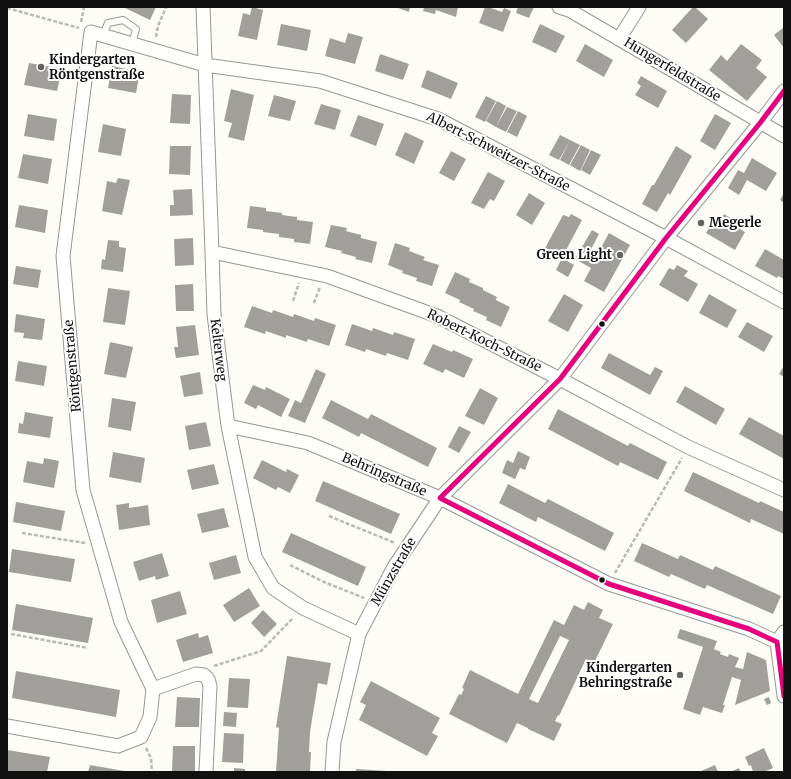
<!DOCTYPE html>
<html>
<head>
<meta charset="utf-8">
<style>
  body { margin:0 }
  #map { position:relative; width:791px; height:779px; overflow:hidden; background:#fdfcf7; font-family:Merriweather,serif }
  canvas { display:block }
  .frame { position:absolute; inset:0; border:8px solid #111; pointer-events:none }
</style>
</head>
<body>
<div id="map">
<canvas width="791" height="779"></canvas>
<div class="frame"></div>
</div>
<script>
const c = document.querySelector('canvas').getContext('2d');
c.lineJoin = 'round';
function paint(path, color) {
  c.fillStyle = color;
  c.fill(path, 'evenodd');
}
function strokePath(path, color, width, dash) {
  c.strokeStyle = color;
  c.lineWidth = width;
  c.lineCap = dash ? 'butt' : 'round';
  c.setLineDash(dash || []);
  c.stroke(path);
}
function label(font, color, halo, rows, align = 'center') {
  c.font = font + ' Merriweather,serif';
  c.lineWidth = 4;
  c.setLineDash([]);
  c.textBaseline = 'middle';
  c.strokeStyle = halo;
  c.fillStyle = color;
  for (const [text, x, y, turn = 0] of rows) {
    c.save();
    c.translate(x, y);
    c.rotate((+turn || 0) * Math.PI / 180);
    c.textAlign = isNaN(turn) ? turn : align;
    if (halo) c.strokeText(text, 0, 0);
    c.fillText(text, 0, 0);
    c.restore();
  }
}
paint(new Path2D(`
  M123,7H156L150,20Z
  M252,7L263,10L257,40L238,36L243,13L250,15Z
  M395,7H410L409,12Z
  M424,7H458L456,17L436,10L435,14L423,11Z
  M485,7H488L502,12L504,8L511,11L503,32L479,23Z
  M518,7H534L529,18L516,13Z
  M693,7H695L708,19L686,43L672,30Z
  M281,24L311,30L307,51L277,45Z
  M540,24L565,36L556,53L532,42Z
  M784,27V48L774,35Z
  M348,33L363,37L355,64L325,56L330,38L345,43Z
  M585,44L613,60L604,77L576,61Z
  M741,44L762,60L756,68L767,77L747,101L709,70L721,55L727,61Z
  M380,54L409,64L403,80L375,71Z
  M29,63L62,69L57,91L24,85Z
  M112,66L140,72L136,93L108,88Z
  M427,70L458,83L451,99L421,87Z
  M641,76L667,91L658,108L635,95L641,86L637,83Z
  M231,89L254,95L244,141L228,137L232,123L224,121Z
  M172,94L191,95L190,124L170,123Z
  M274,95L296,101L290,121L268,116Z
  M486,96L496,101L485,122L475,117Z
  M497,101L506,106L496,127L486,121Z
  M321,104L341,110L335,130L314,124Z
  M507,107L517,111L506,132L496,127Z
  M518,111L527,116L517,137L507,132Z
  M28,114L57,119L54,141L24,136Z
  M715,114L731,123L715,150L700,141Z
  M358,115L384,124L376,146L350,136Z
  M103,124L126,129L121,156L98,152Z
  M405,132L424,141L414,164L395,155Z
  M560,135L570,140L559,160L549,155Z
  M570,140L580,145L569,165L560,160Z
  M581,145L590,150L580,171L570,165Z
  M170,146H191L190,175L169,174Z
  M676,146L692,156L670,195L668,193L657,212L642,204L652,185H654Z
  M591,150L601,155L590,175L581,170Z
  M451,151L466,159L454,181L439,173Z
  M23,154L52,159L48,184L18,178Z
  M752,158L777,173L766,191L747,180L739,195L728,188L738,170L744,173Z
  M488,172L505,181L494,201L490,199L484,209L471,203Z
  M118,178L130,180L122,215L102,211L107,181L116,183Z
  M192,189L193,215L170,216V205H174L173,190Z
  M529,193L545,203L532,225L516,215Z
  M784,193V203L780,200Z
  M19,205L48,210L45,233L15,227Z
  M250,206L266,208V211L282,213V215L297,217V220L313,222L310,244L294,242V239L279,237V234L263,232V230L247,228Z
  M571,214L582,220L564,254L560,252L558,257L544,250L563,215L569,217Z
  M724,214L734,220L731,224L745,232L735,250L706,233L716,215L721,218Z
  M331,225L347,228L346,231L361,235V238L377,242L372,263L355,259L356,257L341,253L342,251L325,247Z
  M592,230L599,234L590,251L597,255L609,233L630,245L604,292L584,281L591,268L575,259Z
  M193,238L194,265L175,266L174,239Z
  M108,240L119,241V247L126,248L123,272L101,269L102,259L105,260Z
  M395,243L410,248L409,251L425,257L423,260L439,265L432,286L416,281L417,278L402,273L403,271L388,265Z
  M765,249L784,260V279L778,276L777,278L755,266Z
  M562,258L574,265L568,277L556,270Z
  M677,265L688,271L684,276L698,284L688,302L659,285L669,268L674,270Z
  M16,266L41,270L38,288L13,284Z
  M455,272L470,279L469,282L483,288V290L497,297L496,300L510,307L501,327L486,320L487,317L473,311L474,309L459,302L460,300L445,293Z
  M193,284L194,311H176L175,285Z
  M108,288L130,291L125,325L103,322Z
  M564,294L583,305L568,332L548,321Z
  M709,294L737,310L727,328L699,313Z
  M252,306L272,313L273,310L293,317L294,314L314,321L315,318L336,325L329,346L308,339L307,342L286,335V338L266,331L265,334L244,327Z
  M16,314L45,319L42,340L23,338L24,333L14,332Z
  M747,322L773,336L764,352L738,337Z
  M352,324L372,331L373,328L393,335L394,332L415,339L408,360L387,353L386,356L366,349L365,352L345,345Z
  M195,325L199,355L176,358L174,347H178L176,327Z
  M110,342L133,347L126,378L104,374Z
  M433,344L452,352L453,350L473,359L464,378L445,369L443,373L423,364Z
  M609,353L650,375L655,367L663,371L650,395L601,368Z
  M18,361L47,366L44,386L15,381Z
  M784,366V377L779,374Z
  M316,369L326,374L305,423L288,416L295,400L301,403Z
  M200,372L203,394L184,397L180,376Z
  M253,385L265,390L266,387L290,399L281,417L258,405L256,409L244,403Z
  M685,386L725,409L716,425L676,402Z
  M480,388L498,398L484,425L465,416Z
  M112,398L136,402L131,431L108,427Z
  M331,400L368,419L371,414L437,448L428,467L361,433L359,437L322,418Z
  M558,409L628,446L630,443L667,462L658,480L620,462L618,466L548,429Z
  M25,412L53,417L50,438L18,433L19,423L23,424Z
  M749,417L784,436V459L739,434Z
  M206,422L211,446L189,450L185,426Z
  M459,426L471,432L459,453L448,447Z
  M518,451L530,457L525,470L520,468L515,479L502,473L507,460L513,463Z
  M113,452L145,458L141,483L109,477Z
  M44,458L59,461L54,488L23,482L27,461L43,464Z
  M262,460L286,472L287,469L299,475L290,493L278,487L276,490L253,478Z
  M214,464L219,484L192,490L187,470Z
  M693,472L759,503L760,501L784,512V534L751,519L750,523L684,491Z
  M323,481L400,514L391,534L315,501Z
  M508,484L545,503L548,499L614,533L605,551L538,517L536,522L499,503Z
  M16,502L65,511L61,531L13,522Z
  M129,503V508L148,505L150,525L119,530L116,505Z
  M224,508L229,527L202,533L197,514Z
  M291,533L366,567L358,586L282,552Z
  M642,543L678,559L680,555L713,570L715,566L781,596L773,614L707,585L705,589L671,574L669,577L634,561Z
  M12,549L75,559L71,582L9,572Z
  M162,553L169,576L156,580L155,576L139,581L133,562Z
  M236,555L241,573L214,580L209,563Z
  M249,588L260,606L234,622L223,605Z
  M180,591L187,614L157,623L151,600Z
  M588,602L603,610L599,618L613,624L594,663L586,659L559,716L558,715L555,721L562,724L554,741L528,729V728L517,723L507,743L449,714L459,694L461,695L464,689L462,688L470,670L518,694L554,620L564,625L574,605L584,610ZM560,636L569,640L538,703L529,699Z
  M16,604L93,618L88,643L12,630Z
  M263,610L277,624L264,637L251,623Z
  M680,629L717,641L714,649L721,652L720,654L728,657L729,654L739,658L735,667L743,669L747,652L766,660L770,691L735,705L741,680L732,677L723,705H725L722,713L703,707L700,715L683,709L703,647L677,638Z
  M198,633L199,638L208,635L213,653L183,662L176,640Z
  M287,656L331,663L327,685L318,683L310,732L309,752H311L310,772H276L279,728L276,727Z
  M16,671L120,690L116,717L12,698Z
  M229,678L250,679L248,708L227,707Z
  M371,681L440,718L432,733L438,736L427,756L359,720L366,705L360,702Z
  M177,697L200,698L199,727H175Z
  M769,697L771,703L767,705L764,699Z
  M224,712L237,713L236,727L223,726Z
  M224,733L244,734L243,763L222,762Z
  M173,746H195V772H172Z
  M764,748L773,768L764,772H753L751,765L749,766L745,757Z
  M7,750L50,757L47,772H7Z
  M90,765L124,771V772H88Z
  M715,765L718,772H699Z
  M234,768L245,769V772H234Z
  M739,768L741,772H730Z
  M356,769L388,771V772H356Z`), '#a19f9c');
const service = new Path2D(`
  M103,35L108,23L123,20L136,29L132,44`);
const minor = new Path2D(`
  M203,7L212,252L214,314L228,426L255,557L273,588L303,608L359,634
  M559,7L569,10L619,39L784,136
  M619,39L639,7
  M212,252L327,276L437,316L560,379L688,447L784,490
  M228,426L308,443L440,498L609,584L749,629L777,642
  M784,632L777,642L784,696
  M153,689L196,674L204,675L208,679L210,686L206,772
  M7,726L118,746L141,737L150,717L153,689L121,622L83,490L63,256L91,32L205,65L320,81L438,119L666,238L784,302
  M332,772L334,742L359,634L394,567L440,498L560,379L666,238L760,123L784,91`);
strokePath(service, '#979795', 8);
strokePath(minor, '#979795', 15);
strokePath(new Path2D(`
  M7,8L79,28
  M81,22L84,7
  M156,37L158,26L166,7
  M293,301L299,283
  M314,303L320,287
  M329,516L395,543
  M22,533L85,543
  M290,565L324,582L364,598
  M615,573L682,458
  M11,634L88,648
  M214,666L261,651L293,618
  M146,748L151,758L152,772`), '#b9b9b8', 2.5, [4, 2]);
strokePath(service, '#fffffe', 6);
strokePath(minor, '#fffffe', 13);
strokePath(new Path2D(`
  M784,91L760,123L666,238L560,379L440,498L609,584L749,629L777,642L784,696`), '#e5007d', 5);
for (const [x, y, r, color] of [
  [41,67,4,"#646362"],
  [701,223,4,"#646362"],
  [620,255,4,"#646362"],
  [602,324,3.5,"#111"],
  [602,580,3.5,"#111"],
  [680,675,4,"#646362"]
]) {
  const dot = new Path2D();
  dot.arc(x, y, r, 0, 2 * Math.PI);
  c.fillStyle = color;
  c.fill(dot);
  strokePath(dot, '#fff', 1.5);
}
label('bold 13px', '#111', '#fff', [
  ["Kindergarten",49,60],
  ["Röntgenstraße",49,75],
  ["Megerle",709,223],
  ["Green Light",612,255,"right"],
  ["Kindergarten",672,668,"right"],
  ["Behringstraße",672,683,"right"]
], 'left');
label('13px', '#111', '#fff', [
  ["Hungerfeldstraße",672,70,31],
  ["Albert-Schweitzer-Straße",498,152,27],
  ["Robert-Koch-Straße",484,341,26],
  ["Kelterweg",218,350,83],
  ["Röntgenstraße",73,366,-95],
  ["Behringstraße",384,475,23],
  ["Münzstraße",394,572,-60]
]);
</script>
</body>
</html>
